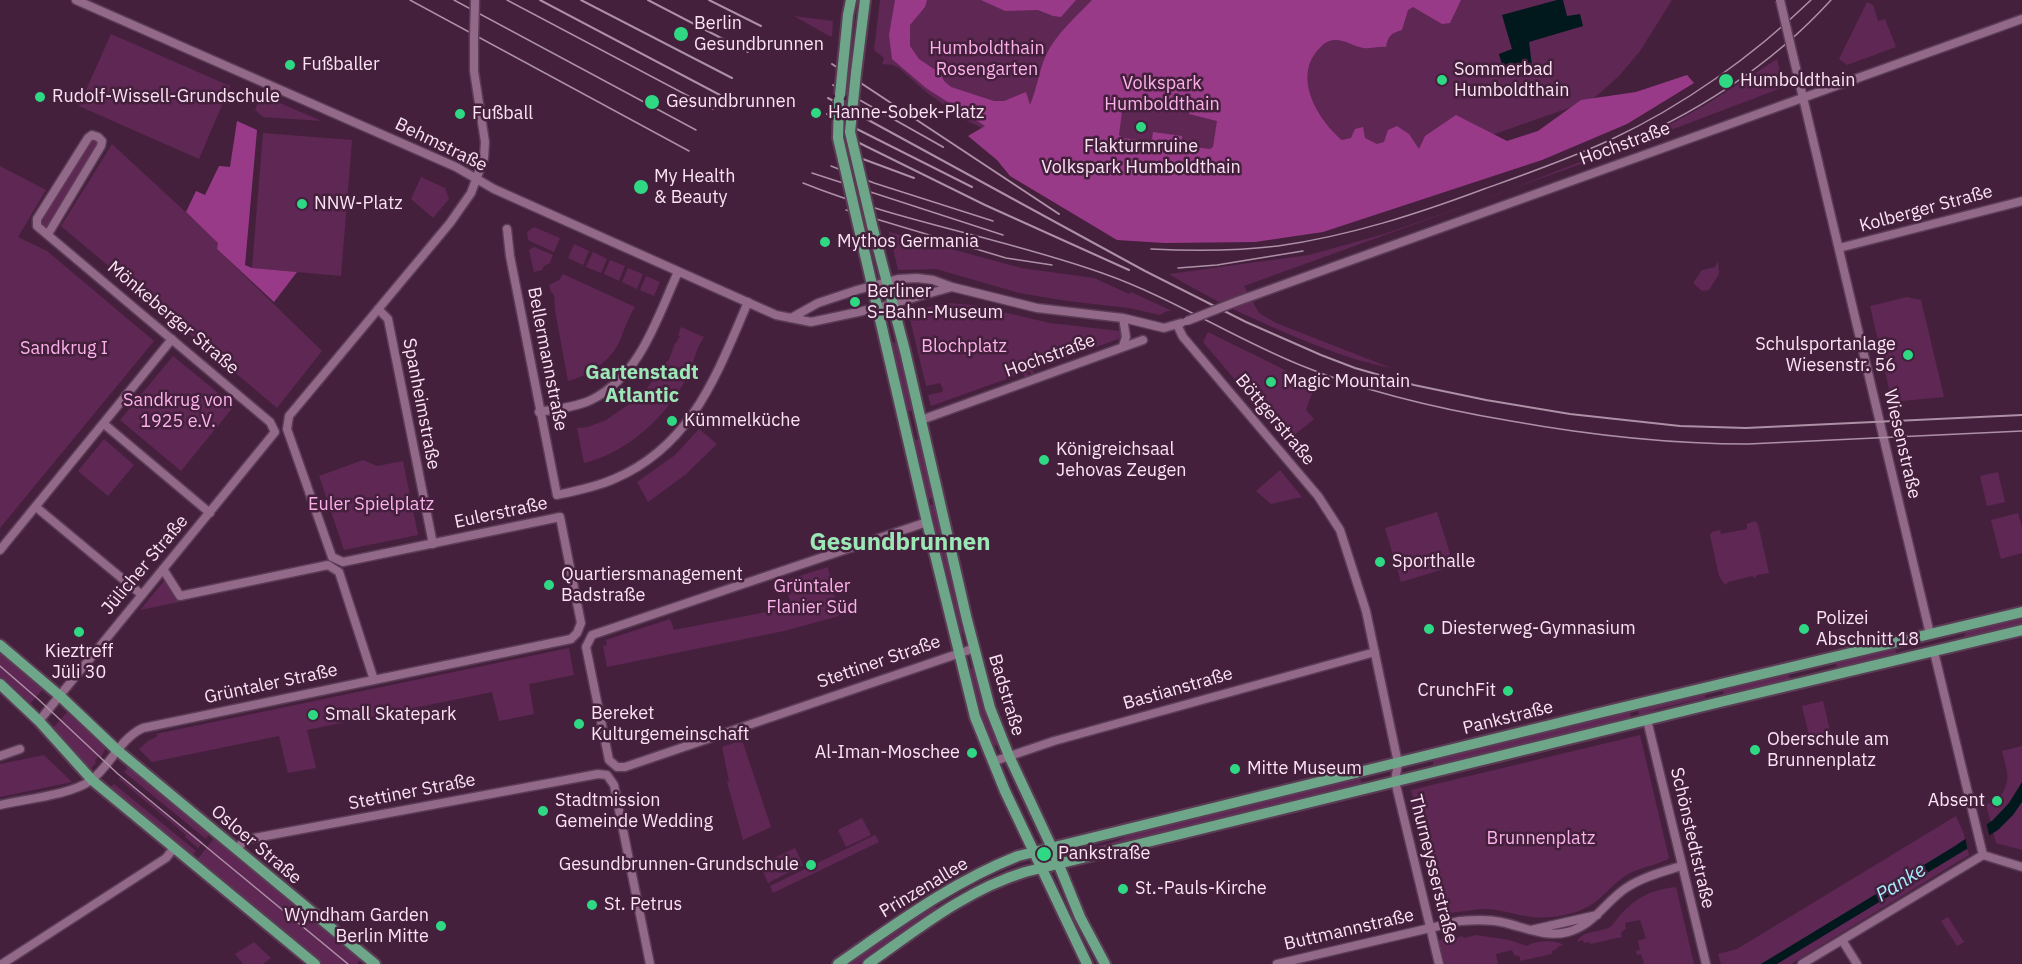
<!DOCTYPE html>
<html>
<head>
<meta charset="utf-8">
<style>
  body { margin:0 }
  canvas { display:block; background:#44203d }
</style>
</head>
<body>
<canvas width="2022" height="964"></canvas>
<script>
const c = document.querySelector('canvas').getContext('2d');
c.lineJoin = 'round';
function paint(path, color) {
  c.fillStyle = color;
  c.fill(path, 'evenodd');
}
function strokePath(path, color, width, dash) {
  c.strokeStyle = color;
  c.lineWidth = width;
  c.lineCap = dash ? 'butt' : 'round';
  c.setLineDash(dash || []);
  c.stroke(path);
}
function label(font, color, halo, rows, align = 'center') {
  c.font = font + ' "IBM Plex Sans",sans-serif';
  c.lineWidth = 5;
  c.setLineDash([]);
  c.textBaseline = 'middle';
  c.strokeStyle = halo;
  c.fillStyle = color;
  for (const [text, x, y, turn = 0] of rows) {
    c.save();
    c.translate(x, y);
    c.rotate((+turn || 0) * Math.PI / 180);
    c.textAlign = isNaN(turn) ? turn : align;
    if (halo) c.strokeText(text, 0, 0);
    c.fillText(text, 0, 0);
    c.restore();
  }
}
paint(new Path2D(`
  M880,0H1672L1640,51L1619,76L1592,100L1417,161L1071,173L960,117L925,91L899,68L893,65L882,64L884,58L874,50Z
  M1867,2L1873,5L1878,21L1885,19L1896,47L1847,65L1839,59Z
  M794,16L833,21L832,36L831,37Z
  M111,34L230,86L199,159L79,106Z
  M1777,59L1784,87L1589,161L1244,286L1259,313L1276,323L1391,368C1360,362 1332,352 1303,340C1256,321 1212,300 1169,274L1309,255L1384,234L1499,194L1658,131L1707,104Z
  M261,95L322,121L263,117L255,110Z
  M263,133L352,140L341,276L252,268Z
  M96,139L98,142L48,227L42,226L41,223L91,140Z
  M112,144L219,243L217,249L322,351L277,408L61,226Z
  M0,166L46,190L18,237L47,251L154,341L0,528Z
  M421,177L445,188L449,199L433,218L411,199Z
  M534,227L560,238L554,252L528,240L527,232Z
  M889,232L1021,268L1094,278L1129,294L1131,292L1172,311H1167L1160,315L1129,308L1067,301L1019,293L936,269L898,270Z
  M574,244L589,251L583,265L568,258Z
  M534,247L553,255L550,263L544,266L542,270L534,272L529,250Z
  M593,252L607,259L601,273L586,267Z
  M610,260L625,266L619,281L604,274Z
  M1718,261L1719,274L1709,290L1702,291L1693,283L1702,270L1715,267Z
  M628,268L643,274L637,289L622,282Z
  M563,274L635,307C629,316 624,330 620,340C612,361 587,376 568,381L555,310L554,295L551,292L549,285L559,280Z
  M646,276L660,282L654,296L640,290Z
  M1907,297L1921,300L1944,397L1892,402L1870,306Z
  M950,303L972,305L1050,323L1120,331L1122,335L1121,338L1033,370L1034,375L1032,376L1030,371L1027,372L1029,378L1025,379L1023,373L931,406L928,395L942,392L943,389L940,383L926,386L908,311Z
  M681,327L704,337C695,349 694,364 687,377C667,416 627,453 584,463L577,428L588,427L606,420L634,401L648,387L664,364L669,360L675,343H676L680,336L678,335Z
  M1208,332L1287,371L1314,388L1306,410L1314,419L1287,441L1203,342Z
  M897,342L912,410L911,411H907L891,343Z
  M173,356L234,406L181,471L120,420Z
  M699,429L717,444L685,475L648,502L637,482L675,455Z
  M104,439L134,465L108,496L78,471Z
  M920,439L934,497L929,499L914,440Z
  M363,460L377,466L403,461L418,535L344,550L319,476Z
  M1280,470L1302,497L1271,504L1256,491Z
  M1998,472L2005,502L1987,506L1980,476Z
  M936,504L966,632L960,633L930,505Z
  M1437,512L1454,566L1401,582L1385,528Z
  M2018,513L2022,527V553L2001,559L1991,520Z
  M1755,521L1758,524L1769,573L1757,575L1755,578L1752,576L1728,582L1725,585L1719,576L1710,535L1712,532L1720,530L1721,534L1747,529V524Z
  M828,567L839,616L784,631L607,667L603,646L607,645L606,640L670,619L674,630L792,607L784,581Z
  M165,580L179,602L140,610L164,581Z
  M2022,618V626L1967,639L1964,636L1966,632Z
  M569,648L574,675L529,684L534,714L499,721L492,692L307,730L316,768L288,773L279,736L152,762L139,749L148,741L158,736L156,734Z
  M1895,649L1897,656L1837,670L1836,663Z
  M0,651L44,688L30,704L0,677Z
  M974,667L987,720L998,745L992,746L979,711L969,669Z
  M1788,675L1791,680L1724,697L1723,690Z
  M1705,695V698L1657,709L1639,716L1638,710Z
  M1823,701L1832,739L1811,744L1802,706Z
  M68,711L106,748L101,757L99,756L95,760L96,763L90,769L52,729Z
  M1630,712L1631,718L1433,766V759Z
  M1640,735L1669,858C1664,863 1639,868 1628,874C1613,883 1603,898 1589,906C1572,916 1545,920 1526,916C1512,914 1499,909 1485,909C1473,909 1448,915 1441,912L1411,790Z
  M742,740L771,827L743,840L727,782L729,781L722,747Z
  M2022,746V850L1996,843L1986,804L1997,801C2012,781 2008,774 2002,751Z
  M44,755L72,782L0,797V764Z
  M128,767L210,833L206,839L124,772Z
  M120,777L188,833L190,831L203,842L198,848L185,837L186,835L119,779Z
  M1359,777L1362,783L1360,784L1073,855L1072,852L1114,842L1135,833Z
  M114,784L196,851L191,857L109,790Z
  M1956,816L1964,834L1969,855L1791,964H1721L1718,954L1737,949Z
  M862,818L871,835L846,847L838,830Z
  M875,835L879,842L773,893L770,886Z
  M215,837L362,958L357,964H321L196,861Z
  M795,848L803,865L768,883L760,865Z
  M1676,887L1694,964H1644L1641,954L1637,955L1636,951L1640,950L1638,941L1646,938L1640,920L1625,923L1626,929L1621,932L1622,937L1590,944V942L1584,943L1583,940L1577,942C1582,930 1599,933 1610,927C1614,924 1618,917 1622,913C1640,895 1652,890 1676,887Z
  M934,904L937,910L859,964H848Z
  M1948,917L1964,942L1957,946L1941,921Z
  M1476,935L1509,940L1527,946C1536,940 1556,940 1563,945L1557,947V949L1552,951V954L1520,961V957L1514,955L1512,950L1496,954L1498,964H1442L1437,942L1447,936L1450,940L1462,936L1464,938Z
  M254,942L271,958L263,964H243L235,954Z`), '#5e2754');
paint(new Path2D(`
  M895,0H927L925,7L910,25V46L919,59L940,73L944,81L951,87L994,101H1004L1026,92L1030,105C1037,89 1039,70 1046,55C1056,34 1076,17 1092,0H1461L1450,23L1442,24L1413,7L1408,10L1402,30C1391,33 1388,36 1386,47C1379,46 1370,49 1363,48C1351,46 1340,36 1327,42C1324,43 1320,48 1317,51C1293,79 1319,121 1342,140L1351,138L1355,129L1363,127L1365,138L1377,144L1384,142L1388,130L1397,126L1409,134L1419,149L1425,136L1456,115L1507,141L1538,131L1581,100L1636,92L1687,75L1694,83L1627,124L1542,160L1323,232L1255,242L1165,243L1117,240L1010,176L997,160L968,136L985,126L926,88L892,59L889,35ZM1177,97L1189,99L1193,104L1189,114L1217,121L1213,147L1210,149L1184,146L1182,143V136L1153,132L1152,139L1149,141L1122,138L1119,135L1123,104L1146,107L1167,101L1176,102Z
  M981,0H1076L1061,17L1053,16L1038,10L1005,11Z
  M237,121L257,130L245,265L252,268L297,272L274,302L217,249L218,243L186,212L196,191L205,195L219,166L230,167Z`), '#993a89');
paint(new Path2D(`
  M1557,0H1563L1567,16L1580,14L1583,26L1529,42L1532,66L1503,68L1499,54L1512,49L1502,15Z
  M2022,782V802L2013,815L1998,830L1777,964H1761L1955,846L1993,820L2009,803Z`), '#01181d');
paint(new Path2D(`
  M1986,821L1990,839L1968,852L1965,836Z`), '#44203d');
const minor = new Path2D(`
  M76,0L456,167L494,189L776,315L811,322L877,308L952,287
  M1791,47L1930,634
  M507,229L510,256L557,495C576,491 596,487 614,479C692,446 717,374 748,302
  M1839,248L2022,201
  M1238,301L2022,19
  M378,309L388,319L433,544
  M791,318L818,303L857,290L898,279L917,278L933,280L952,287L1037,308L1123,318L1164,328L1181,323
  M1177,325L1183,337L1318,496L1340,530L1366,611L1398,763L1395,781L1439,964
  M1123,346L1126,337L1123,318
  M539,412C556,409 578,407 593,399C641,374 657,318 678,272
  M921,420L1143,340
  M104,424L210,513
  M36,507L142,595
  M927,522L592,635L586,647L609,760L617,767H625L975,648
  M0,550L172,339
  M163,569L180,596L328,565L339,572L374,680
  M1934,652L1983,855L2022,867
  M1647,720L1706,964
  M39,721L275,432L270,422L37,226V219L88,138L92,135L98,137L102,141L101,146L48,234
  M0,756L20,749
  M992,762L1054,741L1375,652
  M0,805C25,799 70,795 90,781C110,767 119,739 143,728L571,639L577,633L581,623L560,517L343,562L332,557L331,554L287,429L289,416L450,223L471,193L484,158L485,142L474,71V38
  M236,850L243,842L249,839L598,774L607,775L614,785L650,964
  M1531,930L1597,915
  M1842,940L1857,964
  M2,964L166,858L174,848
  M1277,964L1460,921C1474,920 1487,919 1501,922C1525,927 1544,938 1568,932C1594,925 1605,902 1626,888C1643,877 1662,872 1681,866
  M1802,964L1983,855`);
const major = new Path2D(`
  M843,65L848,15L851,0
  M856,73L865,0
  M857,220L927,522L975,717L1005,791L1087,964
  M872,225L905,351L967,620L990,708L1009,756L1052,848L1080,917L1105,964
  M0,645L60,696L117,750L375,964
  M0,684L39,721L92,780L315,964
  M838,964C896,924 952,882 1018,856L1599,713L2022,612
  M868,964C918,929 966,890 1025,872L1716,703L2022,630`);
strokePath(minor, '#5b3c55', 11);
strokePath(major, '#5b3c55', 14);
strokePath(minor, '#936989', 8);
strokePath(major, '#6ea689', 10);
strokePath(new Path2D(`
  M410,0L689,151
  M454,0L696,130
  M507,0L713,109
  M1610,149C1692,117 1772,65 1831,0
  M831,166L874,183L993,221
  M812,173L1003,235
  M803,183C900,222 1004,238 1102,273C1171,297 1233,338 1300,365C1368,393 1439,409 1511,421C1589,435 1668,444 1748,444L2022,431
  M846,210L1006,258L1052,265
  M1151,249C1194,251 1236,251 1278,246C1349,236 1417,214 1484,189C1526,174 1569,159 1610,140C1683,106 1753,56 1811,0
  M1178,268L1217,265L1303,251
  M0,666L38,699L118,774L348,964`), '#ad90a6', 1.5);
strokePath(new Path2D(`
  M540,0L720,95
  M581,0L732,78
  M648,0L748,52
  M709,0L761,26
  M832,64L1059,214
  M833,85L943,147
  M828,98L1145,271L1246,322L1321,355L1355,368L1414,385L1486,400L1570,414L1680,426L1746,428L2022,415
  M827,114L972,187
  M833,130L985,205L1129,270
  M836,149L914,178`), '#ad90a6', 2);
const minorBridge = new Path2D(`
  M1780,0L1791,47
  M474,38L475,0
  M1187,321L1238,301`);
const majorBridge = new Path2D(`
  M856,73L850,132L872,225
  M840,95L843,65
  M839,100L838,138L857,220`);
strokePath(minorBridge, '#5b3c55', 11, []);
strokePath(majorBridge, '#5b3c55', 14, []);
strokePath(minorBridge, '#936989', 8);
strokePath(majorBridge, '#6ea689', 10);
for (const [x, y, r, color] of [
  [681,34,8,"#2fd883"],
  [290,65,6,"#2fd883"],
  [1442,80,6,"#2fd883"],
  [1726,81,8,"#2fd883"],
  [40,97,6,"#2fd883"],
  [652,102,8,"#2fd883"],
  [816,113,6,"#2fd883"],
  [460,114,6,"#2fd883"],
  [1141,127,6,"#2fd883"],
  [641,187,8,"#2fd883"],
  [302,204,6,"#2fd883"],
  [825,242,6,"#2fd883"],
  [855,302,6,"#2fd883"],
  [1908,355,6,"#2fd883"],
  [1271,382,6,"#2fd883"],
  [672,421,6,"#2fd883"],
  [1044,460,6,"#2fd883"],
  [1380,562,6,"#2fd883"],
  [549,585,6,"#2fd883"],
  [1429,629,6,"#2fd883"],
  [1804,629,6,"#2fd883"],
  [79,632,6,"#2fd883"],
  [1508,691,6,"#2fd883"],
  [313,715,6,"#2fd883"],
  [579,724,6,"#2fd883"],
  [1755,750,6,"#2fd883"],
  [972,753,6,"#2fd883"],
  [1235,769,6,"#2fd883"],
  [1997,801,6,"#2fd883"],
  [543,811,6,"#2fd883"],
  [1044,854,8,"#2fd883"],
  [811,865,6,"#2fd883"],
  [1123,889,6,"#2fd883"],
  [592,905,6,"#2fd883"],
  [441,926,6,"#2fd883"]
]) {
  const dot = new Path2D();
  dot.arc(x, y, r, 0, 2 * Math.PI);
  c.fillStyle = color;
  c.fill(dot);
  strokePath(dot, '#44203d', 2);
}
label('18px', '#fbe3f4', '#44203d', [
  ["Berlin",694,24],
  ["Gesundbrunnen",694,45],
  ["Fußballer",302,65],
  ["Sommerbad",1454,70],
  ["Humboldthain",1454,91],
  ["Humboldthain",1740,81],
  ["Rudolf-Wissell-Grundschule",52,97],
  ["Gesundbrunnen",666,102],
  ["Hanne-Sobek-Platz",828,113],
  ["Fußball",472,114],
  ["Flakturmruine",1141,147,"center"],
  ["Volkspark Humboldthain",1141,168,"center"],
  ["My Health",654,177],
  ["& Beauty",654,198],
  ["NNW-Platz",314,204],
  ["Mythos Germania",837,242],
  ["Berliner",867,292],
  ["S-Bahn-Museum",867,313],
  ["Schulsportanlage",1896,345,"right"],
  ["Wiesenstr. 56",1896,366,"right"],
  ["Magic Mountain",1283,382],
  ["Kümmelküche",684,421],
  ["Königreichsaal",1056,450],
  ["Jehovas Zeugen",1056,471],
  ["Sporthalle",1392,562],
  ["Quartiersmanagement",561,575],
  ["Badstraße",561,596],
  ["Polizei",1816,619],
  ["Abschnitt 18",1816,640],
  ["Diesterweg-Gymnasium",1441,629],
  ["Kieztreff",79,652,"center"],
  ["Jüli 30",79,673,"center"],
  ["CrunchFit",1496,691,"right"],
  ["Bereket",591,714],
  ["Kulturgemeinschaft",591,735],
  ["Small Skatepark",325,715],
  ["Oberschule am",1767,740],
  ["Brunnenplatz",1767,761],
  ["Al-Iman-Moschee",960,753,"right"],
  ["Mitte Museum",1247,769],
  ["Stadtmission",555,801],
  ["Gemeinde Wedding",555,822],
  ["Absent",1985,801,"right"],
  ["Pankstraße",1058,854],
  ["Gesundbrunnen-Grundschule",799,865,"right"],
  ["St.-Pauls-Kirche",1135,889],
  ["St. Petrus",604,905],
  ["Wyndham Garden",429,916,"right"],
  ["Berlin Mitte",429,937,"right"]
], 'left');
label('18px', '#fcb1ea', '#44203d', [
  ["Humboldthain",987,49],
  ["Rosengarten",987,70],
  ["Volkspark",1162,84],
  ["Humboldthain",1162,105],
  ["Blochplatz",964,347],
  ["Sandkrug I",64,349],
  ["Sandkrug von",178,401],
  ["1925 e.V.",178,422],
  ["Euler Spielplatz",371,505],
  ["Grüntaler",812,587],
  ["Flanier Süd",812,608],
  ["Brunnenplatz",1541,839]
]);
label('18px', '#fbe3f4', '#44203d', [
  ["Hochstraße",1625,144,-20],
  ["Behmstraße",441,145,26],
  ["Kolberger Straße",1926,209,-15],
  ["Mönkeberger Straße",173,318,40],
  ["Hochstraße",1050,356,-20],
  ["Bellermannstraße",547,359,79],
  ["Spanheimstraße",421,404,79],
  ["Böttgerstraße",1275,420,50],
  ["Wiesenstraße",1902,444,77],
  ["Eulerstraße",501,513,-12],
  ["Jülicher Straße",145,565,-50],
  ["Stettiner Straße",879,662,-19],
  ["Grüntaler Straße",271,684,-12],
  ["Bastianstraße",1178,689,-16],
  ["Badstraße",1006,695,73],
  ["Pankstraße",1508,718,-14],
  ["Stettiner Straße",412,792,-11],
  ["Schönstedtstraße",1692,838,77],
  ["Osloer Straße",256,845,40],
  ["Thurneysserstraße",1433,869,76],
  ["Prinzenallee",924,888,-31],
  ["Buttmannstraße",1349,930,-13]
]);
label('bold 20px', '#9ce7b6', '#44203d', [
  ["Gartenstadt",642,373],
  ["Atlantic",642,396]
]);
label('italic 20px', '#a4ecfe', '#44203d', [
  ["Panke",1901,883,-32]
]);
label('bold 24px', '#9ce7b6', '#44203d', [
  ["Gesundbrunnen",900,543]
]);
</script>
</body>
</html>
